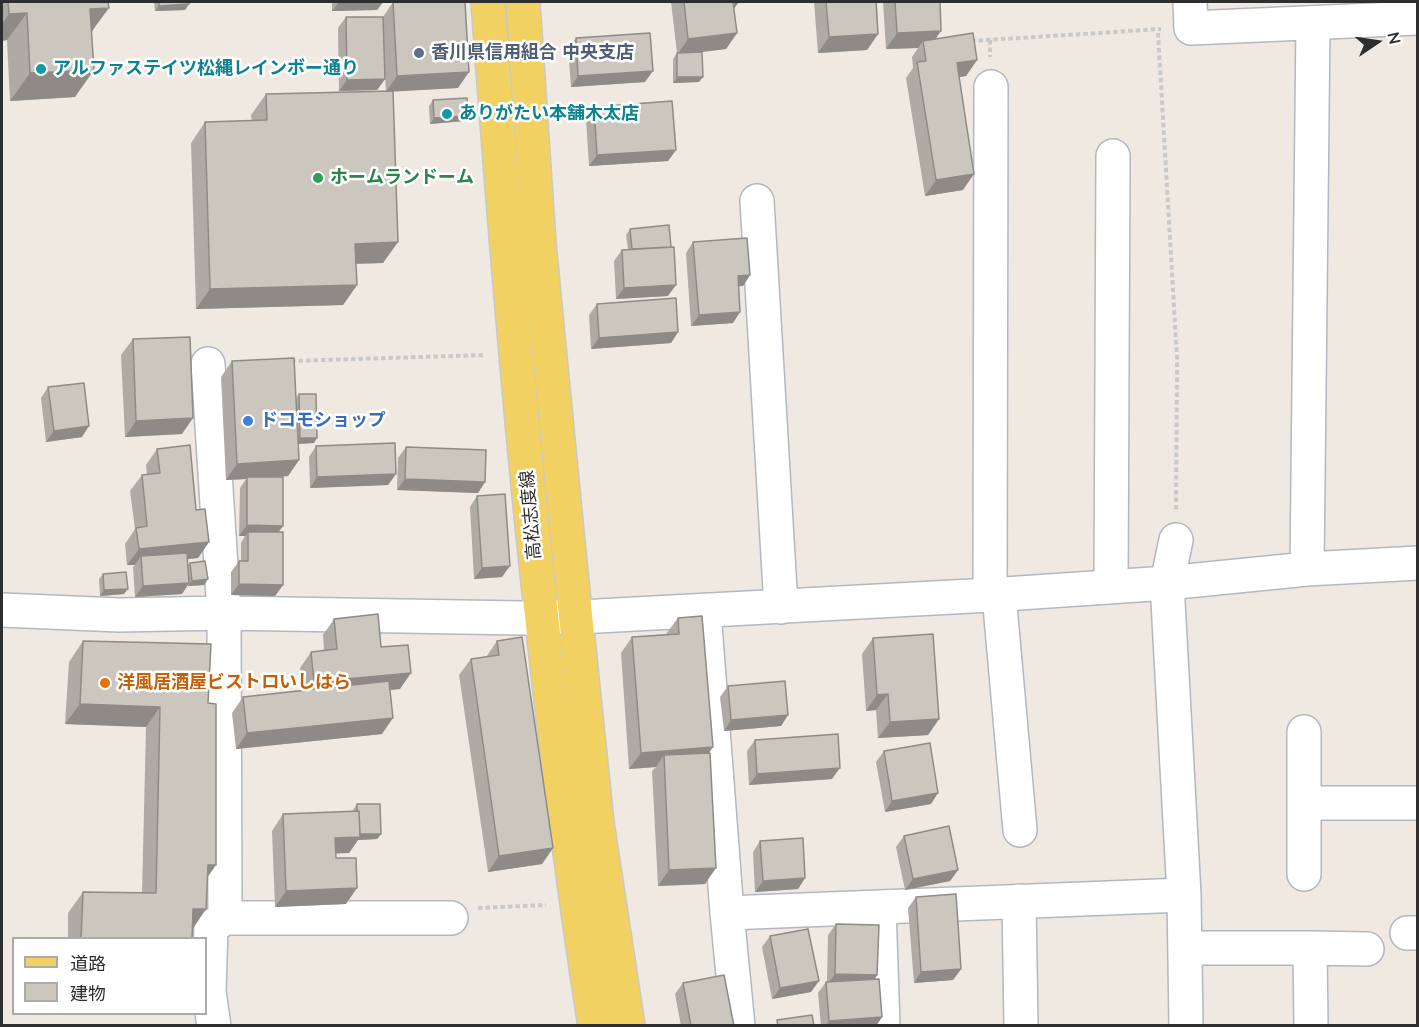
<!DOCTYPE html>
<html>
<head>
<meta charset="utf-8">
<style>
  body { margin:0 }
  #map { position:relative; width:1419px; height:1027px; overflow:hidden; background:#efe9e1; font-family:Mulish,"Noto Sans JP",sans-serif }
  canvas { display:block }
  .frame { position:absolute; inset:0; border:3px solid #2e2e2e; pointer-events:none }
  .legend { position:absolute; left:12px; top:937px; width:195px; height:78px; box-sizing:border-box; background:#fff; border:2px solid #ababab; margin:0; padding:8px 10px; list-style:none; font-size:18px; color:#2e2e2e }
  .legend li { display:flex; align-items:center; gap:12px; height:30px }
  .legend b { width:30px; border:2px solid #ababab }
  .north { position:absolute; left:1347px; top:12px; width:60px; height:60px; -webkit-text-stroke:4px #fff; paint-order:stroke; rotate:77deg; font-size:16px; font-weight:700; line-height:24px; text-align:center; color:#2e2e2e }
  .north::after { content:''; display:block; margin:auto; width:21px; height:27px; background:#2e2e2e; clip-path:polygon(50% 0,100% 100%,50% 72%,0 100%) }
</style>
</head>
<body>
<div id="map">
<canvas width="1419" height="1027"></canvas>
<div class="frame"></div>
<ul class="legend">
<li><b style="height:8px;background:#f2d163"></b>道路</li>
<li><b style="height:16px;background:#cbc7bf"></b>建物</li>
</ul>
<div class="north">N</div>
</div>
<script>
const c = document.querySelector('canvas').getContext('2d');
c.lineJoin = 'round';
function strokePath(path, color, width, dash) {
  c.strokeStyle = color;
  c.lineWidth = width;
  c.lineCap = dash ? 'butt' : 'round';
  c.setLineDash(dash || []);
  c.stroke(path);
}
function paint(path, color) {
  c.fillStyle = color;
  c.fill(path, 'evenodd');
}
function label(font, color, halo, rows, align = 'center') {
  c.font = font + ' Mulish,"Noto Sans JP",sans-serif';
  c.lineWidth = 5;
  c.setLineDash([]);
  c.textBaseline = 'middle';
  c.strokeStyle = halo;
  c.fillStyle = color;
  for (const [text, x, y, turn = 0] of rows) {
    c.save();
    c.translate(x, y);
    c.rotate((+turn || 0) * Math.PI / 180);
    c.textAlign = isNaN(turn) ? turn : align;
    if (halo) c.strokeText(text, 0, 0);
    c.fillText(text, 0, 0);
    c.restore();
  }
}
const minor = new Path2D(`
  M1190,2L1191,28L1418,18
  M757,201L781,607
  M208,364L224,613L225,918H451
  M1176,540L1167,583L1184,895L1186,1026
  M1307,569L1313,24
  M1111,587L1113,156
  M990,595L991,87
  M999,595L1020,830
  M2,610L119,615L224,613L521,618L598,616L990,595L1167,583L1307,569L1418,563
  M704,612L727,913L738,1026
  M1304,803H1418
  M1304,874V732
  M1019,901L1021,1026
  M879,907L883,1026
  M727,913L1184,895
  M1407,933H1418
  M1185,948H1310L1311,1026
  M1310,948L1367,949
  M214,1026L209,992L211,927L225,918`);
const major = new Path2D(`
  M488,2C513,344 542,686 595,1026
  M523,2L539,244L568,543L597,823L628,1026`);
strokePath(minor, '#b4b7c1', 36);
strokePath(major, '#c9c9c9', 36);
strokePath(new Path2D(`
  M1158,33L1177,358L1176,510
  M990,40V57
  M971,41L1161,29
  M291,361L485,355
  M478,908L546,905`), '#c9c9c9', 4, [4.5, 3]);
strokePath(minor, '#fff', 33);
strokePath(major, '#f2d163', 33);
paint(new Path2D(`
  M2,2H108L92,32L75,97L10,101L7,40L2,41Z
  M154,2H189V4L185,10L155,11Z
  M332,2H383L377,10L332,11Z
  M393,2L458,88L393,91L398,242L383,263L356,264L357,285L343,305L196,309L191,143L205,122L252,121L251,115L266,94L386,91L384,61L385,79L377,90L339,91L338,28L346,17H383Z
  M671,2H739L734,8L737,33L726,49L701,52L699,82L673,83V59L677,53Z
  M814,2H877L878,34L867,50L818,53Z
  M883,2H940L936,39L977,60L966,76L960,77L963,190L925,196L906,78L913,68L912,57L918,48L886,49Z
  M576,38L645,82L571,87L568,49Z
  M433,100L464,121L430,124L429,106Z
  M594,107L676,150L668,161L589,166L586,118Z
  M630,229L668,296L616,299L614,261L622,250L628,249L626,235Z
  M693,242L750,275L743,286H739L733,323L691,326L686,253Z
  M597,304L678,332L671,343L591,349L589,315Z
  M133,339L182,434L125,437L121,355Z
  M232,361L296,398L299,394L314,443L299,444V460L288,476L277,477L278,532L283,585L275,596L231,595V572L239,561H241V543L245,536H239L240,488L246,479L226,480L221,377Z
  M48,387L82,437L46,442L41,398Z
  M316,446L396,474L388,485L310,488L309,457Z
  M406,447L485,482L478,493L397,490L398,458Z
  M157,449L209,542L198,558L187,559L188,565L190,563L208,579L204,585L188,586V585L182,594L135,597L133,567L135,565H127L125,544L135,529L130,491L142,475L147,474L146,465Z
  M477,496L502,577L474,579L470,507Z
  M103,574L124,594L100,596L99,579Z
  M678,618L708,753L705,884L658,886L652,771L656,767L629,769L621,653L632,637L666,634Z
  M334,619L381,647L400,689L390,690L382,734L236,749L232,713L243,697L302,691L300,668L311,652L324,651L323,635Z
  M873,638L939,719L928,735L878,738L876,710L866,711L862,654Z
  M83,641L208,703L207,877L192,929V939H68V913L83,892L142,893L146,727L65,724L69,662Z
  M497,641L553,848L542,864L488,872L459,675L471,659L486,657Z
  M728,686L788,715L781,726L724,731L720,697Z
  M755,740L832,779L749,785L747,751Z
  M884,751L931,804L885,812L876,762Z
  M357,804L381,834L377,839L358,840L349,853H335L336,858L346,904L275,907L272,831L283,814L353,812V810Z
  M904,836L958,870L950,881L905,890L896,847Z
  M760,841L805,878L798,889L755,892L753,852Z
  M916,897L961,969L953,980L914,983L908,908Z
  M836,924L877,975L875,979L882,1017L876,1026H821L818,993L826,982H827L828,935Z
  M770,936L811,992L772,999L762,947Z
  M683,983L734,1026H681L675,994Z`), '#afaba4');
paint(new Path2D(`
  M339,2H383L377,10L332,11Z
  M732,2H739L729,15Z
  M189,4L185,10L155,11L159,6Z
  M109,8L89,35L90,9Z
  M27,13L7,40L2,41V24L9,14Z
  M941,31L930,47L923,41L918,48L886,49L897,33Z
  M737,33L726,49L677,55L688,39Z
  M878,34L867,50L818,53L829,37Z
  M977,60L966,76L946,79L957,63Z
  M94,70L75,97L10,101L30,73Z
  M653,71L645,82L571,87L578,76Z
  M469,72L458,88L386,92L397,76Z
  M677,77H703L699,82L673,83Z
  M385,79L377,90L339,91L347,80Z
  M468,116L464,121L430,124L434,118Z
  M676,150L668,161L589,166L597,155Z
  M974,174L963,190L925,196L936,180Z
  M398,242L383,263L341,264L355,244Z
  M750,275L743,286L730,287L738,276Z
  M357,285L343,305L196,309L210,289Z
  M676,285L668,296L616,299L624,288Z
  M740,312L733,323L691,326L699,315Z
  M678,332L671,343L591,349L599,338Z
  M193,418L182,434L125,437L136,421Z
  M89,426L82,437L46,442L54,431Z
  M300,438H317L314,443L296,444Z
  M299,460L288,476L247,479V477L246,479L226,480L237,464Z
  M396,474L388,485L310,488L317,477Z
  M405,479L485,482L478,493L397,490Z
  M247,525L283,526L275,537L248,532L245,536H239Z
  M209,542L198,558L141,564V556L135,565H127L139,549Z
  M510,566L502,577L474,579L482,568Z
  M208,579L204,585L188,586L192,581Z
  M189,583L182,594L135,597L143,586Z
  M239,584L283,585L275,596L231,595Z
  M128,589L124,594L100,596L104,590Z
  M411,673L400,689L303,698L314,682Z
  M888,694L876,710L866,711L877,695Z
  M80,704L160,707L146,727L65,724Z
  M788,715L781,726L724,731L731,720Z
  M393,718L382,734L236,749L247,733Z
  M939,719L928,735L878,738L890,722Z
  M713,747L702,763L664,755L656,767L629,769L641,753Z
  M840,768L832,779L749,785L757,774Z
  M938,793L931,804L885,812L892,801Z
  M358,834H381L377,839L358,840L349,853L324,854L335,838Z
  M553,848L542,864L488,872L499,856Z
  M208,865H216L202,885Z
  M716,868L705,884L658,886L669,870Z
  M958,870L950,881L905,890L913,879Z
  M805,878L798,889L755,892L763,881Z
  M357,888L346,904L275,907L286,891Z
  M193,909H206L192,930Z
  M961,969L953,980L914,983L921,972Z
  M835,974L877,975L870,986L827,985Z
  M819,981L811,992L772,999L780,988Z
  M882,1017L876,1026H826L829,1021Z`), '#8e8b86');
const building = new Path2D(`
  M8,2H108L109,8L90,9L94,70L30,73L27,13L9,14Z
  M159,2H189V4L159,6Z
  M393,2H465L469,72L397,76Z
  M684,2H733L737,33L688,39Z
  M826,2H876L878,34L829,37Z
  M895,2H940L941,31L897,33Z
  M346,17H383L385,79L347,80Z
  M650,33L653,71L578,76L576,38Z
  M973,33L977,60L957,63L974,174L936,180L917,62L926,61L923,41Z
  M702,52L703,77H677V53Z
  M393,91L398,242L355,244L357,285L210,289L205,122L267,120L266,94Z
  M467,98L468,116L434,118L433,100Z
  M672,101L676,150L597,155L594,107Z
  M669,225L671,247L632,249L630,229Z
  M747,238L750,275L738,276L740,312L699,315L693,242Z
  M674,247L676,285L624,288L622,250Z
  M676,298L678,332L599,338L597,304Z
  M190,337L193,418L136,421L133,339Z
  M294,358L299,460L237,464L232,361Z
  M84,383L89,426L54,431L48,387Z
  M299,394H316L317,438H300Z
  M395,443L396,474L317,477L316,446Z
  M190,445L196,510L205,509L209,542L139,549L136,528L147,526L142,475L160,473L157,449Z
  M406,447L486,450L485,482L405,479Z
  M247,477H283V526L247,525Z
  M505,494L510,566L482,568L477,496Z
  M248,532H283V585L239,584V561H248Z
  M187,553L189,583L143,586L141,556Z
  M205,561L208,579L192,581L190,563Z
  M126,572L128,589L104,590L103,574Z
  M378,614L381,647L408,645L411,673L314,682L311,652L337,649L334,619Z
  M702,616L713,747L641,753L632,637L679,634L678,618Z
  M933,634L939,719L890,722L888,694L877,695L873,638Z
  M522,637L553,848L499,856L471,659L499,655L497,641Z
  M83,641L211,644L208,703L216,704V865H208L206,909H193L192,939H81L83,892L156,893L160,707L80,704Z
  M389,681L393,718L247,733L243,697Z
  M785,681L788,715L731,720L728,686Z
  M838,734L840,768L757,774L755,740Z
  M930,743L938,793L892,801L884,751Z
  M710,753L716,868L669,870L664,755Z
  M357,804H380L381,834H360L359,811H357Z
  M359,811L360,837L335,838L336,858H356L357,888L286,891L283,814Z
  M949,826L958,870L913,879L904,836Z
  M803,838L805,878L763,881L760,841Z
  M956,894L961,969L921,972L916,897Z
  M836,924L879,925L877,975L835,974Z
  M808,929L819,981L780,988L770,936Z
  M724,975L734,1026H691L683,983Z
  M879,979L882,1017L829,1021L826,982Z
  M812,1015L814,1026H778L777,1020Z
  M876,1024V1026H860Z`);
paint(building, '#cbc7bf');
strokePath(building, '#8e8b86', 1.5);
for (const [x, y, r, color] of [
  [419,53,6,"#5c6f8a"],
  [41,69,6,"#0f9aa8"],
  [447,114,6,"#0f9aa8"],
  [318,178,6,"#2e9e5b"],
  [248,421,6,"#3f7fe0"],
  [105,683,6,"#e8710a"]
]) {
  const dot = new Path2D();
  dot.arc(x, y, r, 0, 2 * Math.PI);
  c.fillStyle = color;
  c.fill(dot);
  strokePath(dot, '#fff', 2);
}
label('bold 18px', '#4e5e75', '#fff', [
  ["香川県信用組合 中央支店",431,53]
], 'left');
label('bold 18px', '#0d838f', '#fff', [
  ["アルファステイツ松縄レインボー通り",53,69],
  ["ありがたい本舗木太店",459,114]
], 'left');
label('bold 18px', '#27864d', '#fff', [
  ["ホームランドーム",330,178]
], 'left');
label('bold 18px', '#366cbe', '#fff', [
  ["ドコモショップ",260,421]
], 'left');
label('18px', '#2e2e2e', '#fff', [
  ["高松志度線",531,515,-95]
]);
label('bold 18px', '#c56008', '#fff', [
  ["洋風居酒屋ビストロいしはら",117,683]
], 'left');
</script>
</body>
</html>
